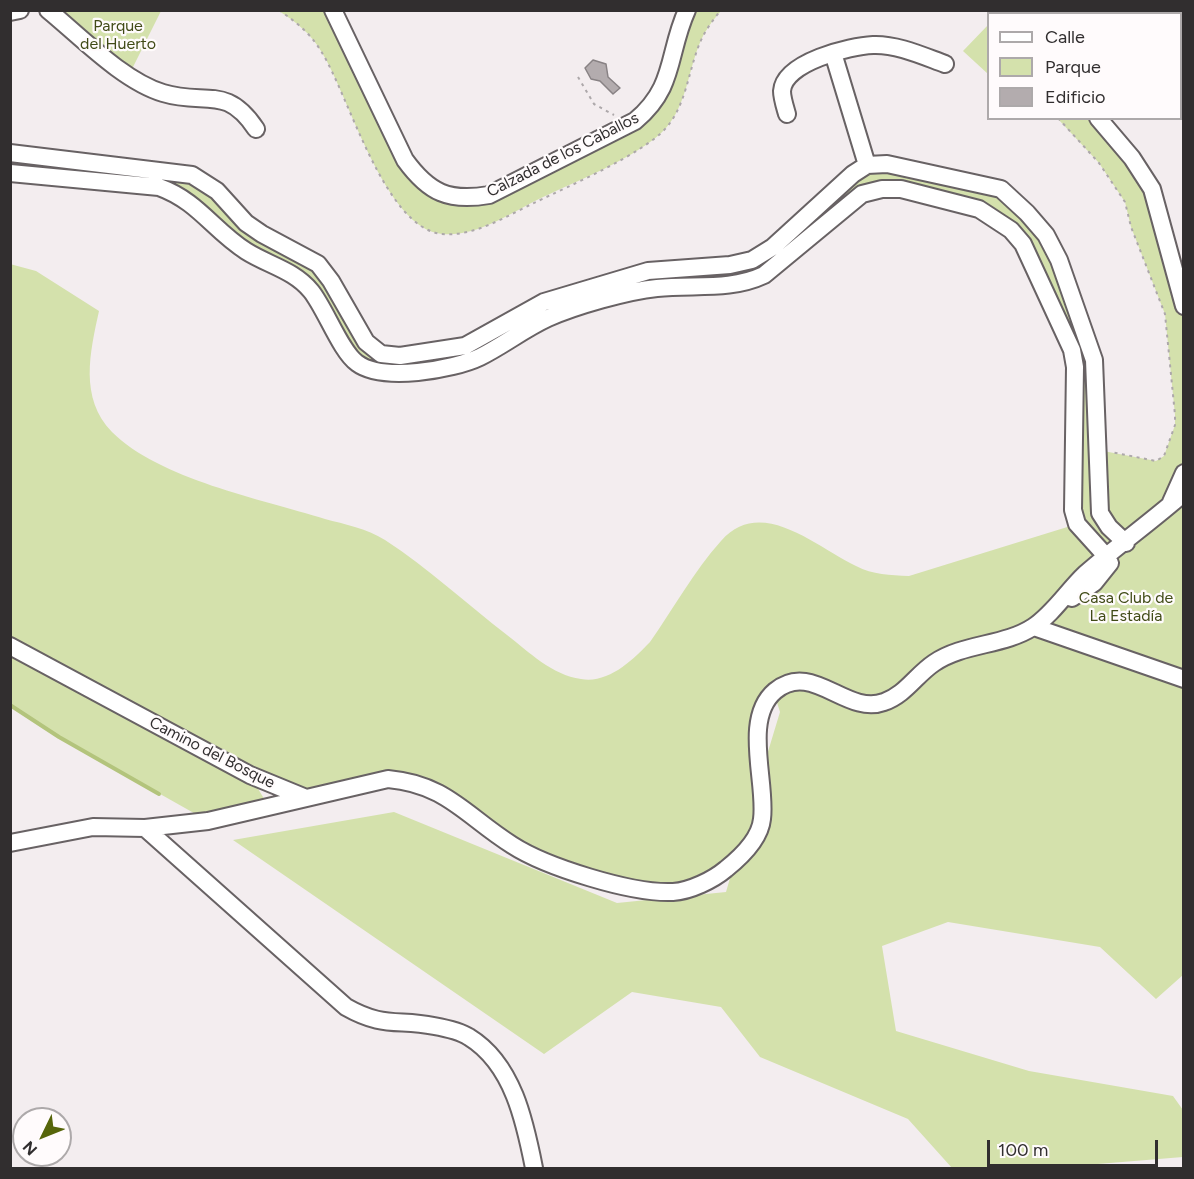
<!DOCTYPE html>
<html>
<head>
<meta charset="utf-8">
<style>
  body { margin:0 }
  #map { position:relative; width:1194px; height:1179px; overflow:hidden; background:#f3edef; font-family:Figtree,sans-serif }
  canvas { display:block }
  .frame { position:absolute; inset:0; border:12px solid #312e2f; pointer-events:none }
  .legend { position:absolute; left:987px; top:12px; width:195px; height:108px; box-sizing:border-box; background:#fffbfc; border:2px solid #ada9aa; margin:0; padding:8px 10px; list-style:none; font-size:18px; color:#312e2f }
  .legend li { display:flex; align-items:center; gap:12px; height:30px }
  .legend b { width:30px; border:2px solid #ada9aa }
  .north { position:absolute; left:12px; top:1107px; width:60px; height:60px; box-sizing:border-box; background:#fffbfc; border:2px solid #ada9aa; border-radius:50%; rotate:227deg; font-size:16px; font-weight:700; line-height:24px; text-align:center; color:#312e2f }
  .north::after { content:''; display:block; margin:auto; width:21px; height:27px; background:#56650a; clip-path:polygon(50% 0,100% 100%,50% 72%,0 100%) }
  .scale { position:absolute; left:987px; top:1140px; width:171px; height:27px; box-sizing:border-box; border:3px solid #312e2f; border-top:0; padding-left:8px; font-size:18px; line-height:21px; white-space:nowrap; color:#312e2f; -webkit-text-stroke:4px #fffbfc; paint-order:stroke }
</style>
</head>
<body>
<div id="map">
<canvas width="1194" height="1179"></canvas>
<div class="frame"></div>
<ul class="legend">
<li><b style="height:8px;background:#fff"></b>Calle</li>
<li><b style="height:16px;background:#d4e1ac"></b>Parque</li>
<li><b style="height:16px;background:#b3acae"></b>Edificio</li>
</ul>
<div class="north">N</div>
<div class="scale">100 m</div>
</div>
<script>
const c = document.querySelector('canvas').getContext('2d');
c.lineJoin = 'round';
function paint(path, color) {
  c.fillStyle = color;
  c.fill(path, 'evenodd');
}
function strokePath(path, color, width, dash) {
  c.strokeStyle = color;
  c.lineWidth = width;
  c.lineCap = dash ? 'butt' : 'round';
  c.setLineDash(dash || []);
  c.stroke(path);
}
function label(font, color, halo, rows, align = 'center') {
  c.font = font + ' Figtree,sans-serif';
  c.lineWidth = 4.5;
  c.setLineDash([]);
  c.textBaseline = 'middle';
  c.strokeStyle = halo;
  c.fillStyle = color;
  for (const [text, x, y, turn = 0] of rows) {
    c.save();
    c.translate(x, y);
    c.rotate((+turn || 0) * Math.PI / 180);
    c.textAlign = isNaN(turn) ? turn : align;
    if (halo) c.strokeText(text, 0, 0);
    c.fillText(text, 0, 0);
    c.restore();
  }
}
paint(new Path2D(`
  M48,11H161L129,75Z
  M279,11H333L418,177L469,199L647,111L687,11H721C712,21 704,32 699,45C688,73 686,105 666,128C640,157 571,183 535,201C508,215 475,237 442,234C384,228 349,95 321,51C310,33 296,22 279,11Z
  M988,25V74L963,51Z
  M1058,119H1099L1142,172L1183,308V975L1156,999L1100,947L948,922L882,946L896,1031L1029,1071L1173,1096L1183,1110V1157L1049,1168H952L908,1119L760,1057L721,1007L632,992L544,1054L233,840L394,812L617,903L726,892L735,861L675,892L539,860L413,781L306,798L251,777L269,807L208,821L59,737L11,705L10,264L36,271L99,311C90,352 79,398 112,432C159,479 261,499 325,519C344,524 368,529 385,540C428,568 467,604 507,635C529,652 552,675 581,679C608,684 633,660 650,642C673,609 694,571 721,541C761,495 816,547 856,566C873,575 890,575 909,576L1077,524L1075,367L1024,244L997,220L882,188L764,274L676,287L562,313L478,358L367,369L313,293L175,193L11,173V153L178,172L246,223L304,255L381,354L445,350L648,271L752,260L867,165L998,191L1045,236L1093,360L1097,500L1111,527L1098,450L1156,461L1164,456L1175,425V415L1165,314L1131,227L1125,202L1099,163ZM774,693L780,712L760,778L761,714Z`), '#d4e1ac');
strokePath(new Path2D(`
  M10,705L59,737L159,794`), '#b3c47c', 4);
const building = new Path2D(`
  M593,60L606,64L608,77L620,88L613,94L600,81L591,79L585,68Z`);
paint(building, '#b3acae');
strokePath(building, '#888284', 1.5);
const minor = new Path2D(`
  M48,10C81,37 123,81 163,93C205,106 226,84 256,129
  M333,10L405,160C429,193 449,202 489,195L635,121C676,87 667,54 687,10
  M1042,10L1043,14
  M10,12L20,10
  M833,53L867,165
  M787,114C785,107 782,98 782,91C784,62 850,46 873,45C897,44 923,56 945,64
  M1098,118L1132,158L1152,189L1184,306
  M10,153L192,175L217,191L246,223L262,234L318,264L331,281L366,342L381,354L400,356L465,346L544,302L648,271L730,265L752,260L773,247L853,174L867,165L887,164L1001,189L1027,213L1046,235L1059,260L1094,360L1100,513L1109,527L1126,543
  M10,173L159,187C198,201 213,230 246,251C268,265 294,270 311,291C325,308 341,352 357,363C382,382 453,370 480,357C504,345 524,329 548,318C575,306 627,291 657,288C694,284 730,291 764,275L862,194L882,189H901L979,209L1011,230L1023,244L1072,350L1075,367L1073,510L1077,524L1105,555
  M1171,502L1184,473
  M1072,598L1094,583L1110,563
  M1034,627L1184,679
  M10,646L250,775L306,798
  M145,828L346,1007C383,1028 397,1019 434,1026C445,1028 460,1031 469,1037C513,1064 525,1122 534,1168
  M10,843L93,827L145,828L208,821L388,779C446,784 466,816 512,845C546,867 632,894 673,892C690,891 713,880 726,869C741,857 760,839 762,819C767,783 742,719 775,691C812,660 846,716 884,702C905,695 916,675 934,663C963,643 1004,646 1033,627C1053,614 1068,590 1085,574C1117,546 1152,521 1184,493`);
strokePath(minor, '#686264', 20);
strokePath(new Path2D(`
  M279,10C296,22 310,33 321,51C349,95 384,228 442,234C475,237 508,215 536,202C569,186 643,154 666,128C686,105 688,73 699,45C704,32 712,21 721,10
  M1077,14L1084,10
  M578,77L594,104L614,115
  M1058,118L1099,163L1125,202L1131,227L1165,314L1175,415V425L1164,456L1156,461L1111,452`), '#ada8aa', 2, [3, 4.5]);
strokePath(minor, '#fff', 16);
label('16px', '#414b17', '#fffbfc', [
  ["Parque",118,26],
  ["del Huerto",118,44],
  ["Casa Club de",1126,598],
  ["La Estadía",1126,616]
]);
label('16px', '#312e2f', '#fffbfc', [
  ["Calzada de los Caballos",563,155,-27],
  ["Camino del Bosque",212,753,27]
]);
</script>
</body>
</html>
